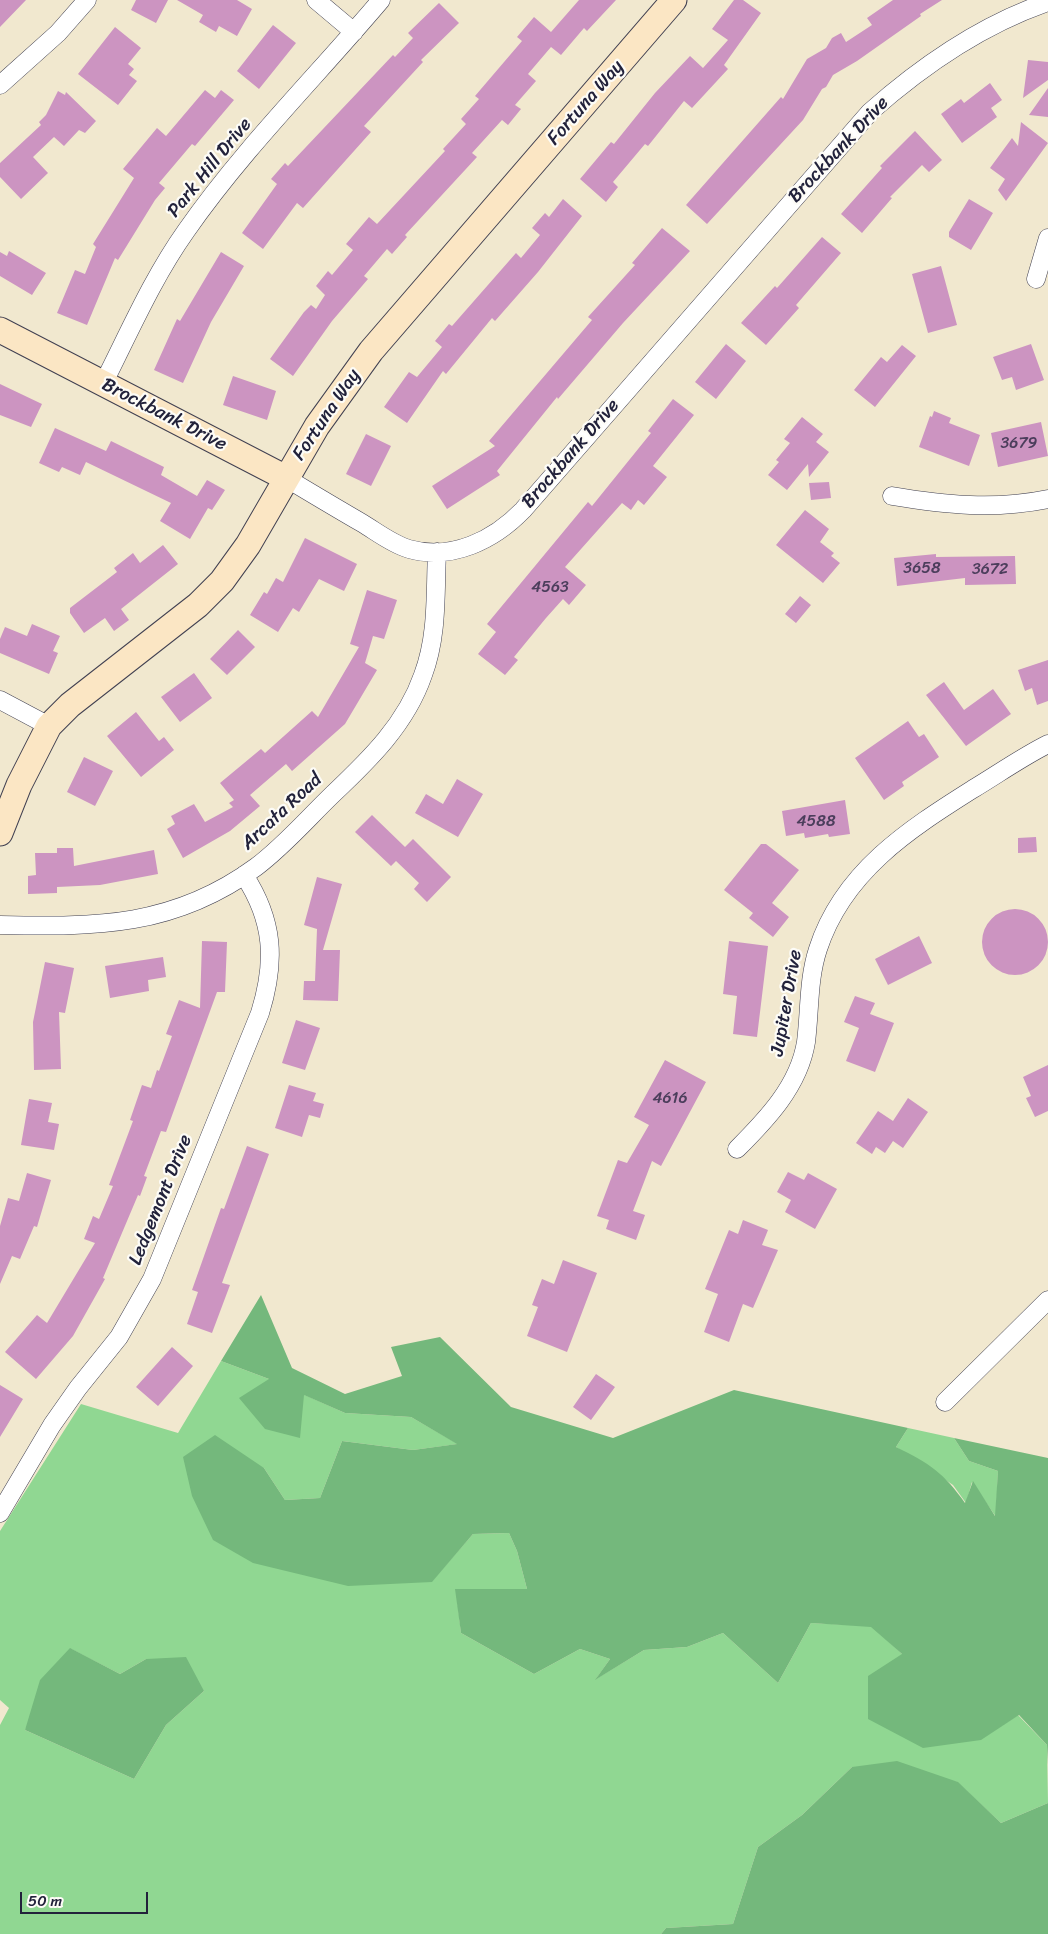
<!DOCTYPE html>
<html>
<head>
<meta charset="utf-8">
<style>
  body { margin:0 }
  #map { position:relative; width:1048px; height:1934px; overflow:hidden; background:#f1e8cf; font-family:Sriracha,sans-serif }
  canvas { display:block }
  .scale { position:absolute; left:20px; top:1892px; width:128px; height:22px; box-sizing:border-box; border:2px solid #22223b; border-top:0; padding-left:6px; font-size:15px; line-height:18px; white-space:nowrap; color:#22223b; -webkit-text-stroke:4px #fdfcf7; paint-order:stroke }
</style>
</head>
<body>
<div id="map">
<canvas width="1048" height="1934"></canvas>
<div class="scale">50 m</div>
</div>
<script>
const c = document.querySelector('canvas').getContext('2d');
c.lineJoin = 'round';
function paint(path, color) {
  c.fillStyle = color;
  c.fill(path, 'evenodd');
}
function strokePath(path, color, width, dash) {
  c.strokeStyle = color;
  c.lineWidth = width;
  c.lineCap = dash ? 'butt' : 'round';
  c.setLineDash(dash || []);
  c.stroke(path);
}
function label(font, color, halo, rows, align = 'center') {
  c.font = font + ' Sriracha,sans-serif';
  c.lineWidth = 4.5;
  c.setLineDash([]);
  c.textBaseline = 'middle';
  c.strokeStyle = halo;
  c.fillStyle = color;
  for (const [text, x, y, turn = 0] of rows) {
    c.save();
    c.translate(x, y);
    c.rotate((+turn || 0) * Math.PI / 180);
    c.textAlign = isNaN(turn) ? turn : align;
    if (halo) c.strokeText(text, 0, 0);
    c.fillText(text, 0, 0);
    c.restore();
  }
}
paint(new Path2D(`
  M221,1361L269,1379L345,1413L411,1417L458,1444L413,1450L342,1441L320,1498L285,1500L264,1468L183,1457L431,1582L473,1534L509,1533L517,1551L527,1589H456L461,1633L534,1674L580,1649L610,1659L596,1679L644,1650L687,1647L723,1633L778,1683L811,1623L872,1626L902,1654L981,1739L1018,1715L1047,1745L1048,1803L1001,1823L957,1782L852,1767L802,1815L758,1847L733,1924L666,1928L661,1934H0V1725L9,1708L0,1700V1531L81,1404L178,1433ZM71,1649L120,1674L146,1659L204,1691L166,1725L134,1779L25,1730Z
  M908,1428L954,1438L969,1461L998,1471L996,1517L972,1482L966,1503L953,1485L896,1447Z`), '#90d792');
paint(new Path2D(`
  M261,1295L292,1368L345,1394L402,1376L391,1347L440,1337L511,1407L613,1438L734,1390L908,1428L896,1447C929,1463 944,1473 965,1503L973,1481L995,1516L998,1471L969,1461L954,1438L1048,1458V1765L1047,1745L1019,1715L981,1740L923,1748L868,1719V1676L902,1654L871,1627L811,1623L778,1683L723,1633L687,1647L644,1650L595,1680L610,1659L580,1649L534,1674L461,1633L455,1589H527L517,1551L509,1533L473,1534L432,1582L348,1586L253,1563L213,1540L192,1496L183,1457L215,1435L264,1468L285,1500L320,1498L342,1441L413,1450L457,1444L411,1417L345,1413L304,1395L300,1438L265,1429L239,1398L269,1379L221,1361Z
  M70,1648L120,1674L146,1659L186,1657L204,1691L166,1725L134,1779L25,1730L40,1680Z
  M897,1761L958,1782L1001,1823L1048,1803V1934H661L666,1928L733,1924L758,1847L802,1815L852,1767Z`), '#74b87c');
paint(new Path2D(`
  M0,0H26L0,27Z
  M136,0H168L156,23L131,10Z
  M177,0H237L252,9L237,36L219,26L216,32L199,22L203,15Z
  M579,0H616L587,31L584,28L561,55L551,47L528,74L536,81L515,105L521,109L508,125L502,120L472,153L477,157L405,235L407,237L392,254L387,249L364,276L368,279L332,321L293,376L270,359L304,312L311,305L316,309L325,295L316,286L328,271L332,275L353,250L346,244L369,217L377,224L445,151L443,149L466,124L461,119L479,99L475,96L522,41L517,37L534,17L551,32Z
  M734,0H743L761,13L724,65L728,69L692,108L684,101L648,146L645,144L613,182L618,187L606,202L580,179L611,142L614,144L655,93L690,56L703,68L728,40L712,29Z
  M893,0H942L920,14L921,16L857,61L833,75L826,87L822,89L803,120L707,224L686,205L781,97L783,99L807,59L826,48L832,38L841,33L846,42L872,25L867,18Z
  M439,3L459,23L421,60L423,62L364,126L371,132L303,208L297,203L263,249L242,233L277,184L271,179L285,163L288,166L393,55L395,57L413,38L408,33Z
  M273,25L296,43L259,89L237,71Z
  M115,27L141,48L128,64L134,69L129,75L137,81L118,105L78,74Z
  M1028,60L1048,62V80L1023,98Z
  M990,83L1002,100L991,108L997,117L962,143L941,114L961,99L964,103Z
  M1048,88V117L1029,115Z
  M205,90L215,98L221,90L234,100L195,146L192,144L159,183L165,188L155,200L118,260L115,258L87,325L57,313L75,270L85,274L96,247L93,244L134,178L123,169L157,128L166,136Z
  M58,91L65,95L66,92L96,121L85,133L79,130L64,146L54,137L33,157L48,173L21,199L0,177V163L41,125L39,122L46,115Z
  M1021,122L1048,143L1006,201L998,190L1005,179L990,168L1012,138L1018,146Z
  M915,131L942,160L929,172L922,165L890,197L892,198L862,233L841,214L882,168L880,166Z
  M563,199L582,216L538,272L495,321L492,318L446,374L443,371L407,423L384,407L409,372L417,377L442,347L435,341L449,324L452,326L516,253L521,258L540,235L532,228L545,213L549,217Z
  M969,199L993,213L971,250L949,237V232Z
  M662,228L690,251L623,323L558,399L557,397L497,471L500,475L447,509L432,486L495,446L489,441L592,320L588,317L635,265L632,263Z
  M822,237L841,253L796,305L799,308L766,345L741,323L775,286L777,288Z
  M9,251L46,273L32,295L0,276V252L7,256Z
  M221,252L244,266L211,322L183,383L154,370L177,319L180,321Z
  M941,266L957,325L928,333L912,274Z
  M726,344L746,361L716,399L695,382Z
  M1031,344L1044,380L1016,390L1012,377L1002,380L993,357Z
  M902,345L916,356L875,407L854,390L881,357L887,362Z
  M233,376L276,391L267,420L223,405Z
  M0,384L42,404L31,427L0,415Z
  M673,399L694,415L653,466L667,477L644,505L638,500L631,510L622,503L565,567L586,585L569,605L563,599L546,618L514,657L518,660L505,675L478,654L496,632L487,624L588,502L592,506L651,433L648,431Z
  M934,411L951,418L949,423L980,435L969,466L919,447L930,416L932,417Z
  M802,417L823,434L816,442L829,452L809,477L808,464L787,490L768,475L779,462L776,460L790,443L784,439Z
  M1041,422L1048,456L998,467L991,433Z
  M55,428L106,451L111,441L164,467L161,475L197,496L207,480L225,490L212,510L208,508L190,539L160,521L171,503L86,462L80,475L62,467L59,472L39,463Z
  M366,434L391,446L371,486L346,474Z
  M829,482L831,498L811,500L809,483Z
  M805,510L829,529L820,542L834,553L831,556L840,563L823,583L776,545Z
  M305,538L357,564L344,591L319,579L299,612L293,608L278,632L250,615L264,592L267,594L276,578L283,582Z
  M163,545L178,564L121,609L129,620L114,631L105,618L84,633L70,613V608L117,572L114,568L133,553L140,563Z
  M936,554V557L1015,556L1016,584L965,585V578L897,586L894,558Z
  M367,590L397,600L384,639L373,636L365,663L377,670L345,724L292,771L286,764L250,795L260,806L230,831L183,858L167,829L175,824L171,816L194,804L205,822L233,807L229,803L234,800L220,783L261,749L265,753L312,711L318,717L359,647L350,644Z
  M800,596L811,605L796,623L785,614Z
  M32,624L60,636L53,651L58,653L49,674L0,653V639L5,627L27,636Z
  M238,630L255,647L227,675L210,659Z
  M1048,660V701L1037,705L1032,688L1025,691L1018,670Z
  M194,673L212,698L180,722L161,697Z
  M944,682L964,710L993,689L1011,714L966,746L926,695Z
  M136,712L159,741L164,737L174,750L141,777L107,736Z
  M908,721L919,737L924,734L939,757L902,782L904,786L884,800L855,758Z
  M84,757L113,771L95,806L67,792Z
  M457,779L483,794L458,837L415,813L426,794L443,804Z
  M845,800L850,834L829,837L828,834L805,838L804,833L786,836L782,811Z
  M372,815L405,847L413,839L451,877L427,902L414,889L419,883L396,861L391,866L355,832Z
  M1036,837L1037,852L1018,853V838Z
  M761,844H766L799,870L772,903L789,917L773,937L749,918L753,913L724,890Z
  M57,848H73L74,866L154,850L158,874L100,885L57,887V893L28,894V876L36,875L35,853H57Z
  M317,877L342,884L323,950H340L338,1001L303,1000L304,981H315L317,929L304,925Z
  M982 942a33 33 0 1 1 66 0a33 33 0 1 1-66 0Z
  M919,936L932,963L888,985L875,959Z
  M202,941L227,942L225,992H217L166,1132L161,1131L144,1176L147,1177L140,1196L138,1195L103,1278L105,1279L73,1336L36,1379L5,1352L37,1315L47,1323L95,1243L84,1239L93,1216L99,1219L113,1186L109,1185L133,1121L130,1120L142,1085L151,1088L157,1070L159,1071L172,1036L166,1034L179,1000L200,1008Z
  M729,941L768,946L757,1037L733,1034L737,996L723,994Z
  M163,957L166,977L148,980L149,991L110,998L105,966Z
  M45,962L74,968L65,1013L59,1012L61,1069L34,1070L33,1022Z
  M855,996L875,1003L870,1014L894,1023L875,1072L846,1061L859,1028L844,1022Z
  M296,1020L320,1028L305,1070L282,1063Z
  M665,1060L706,1082L661,1166L652,1161L633,1211L645,1215L636,1240L606,1229L609,1220L597,1216L618,1160L627,1163L649,1125L634,1117Z
  M1048,1065V1111L1035,1117L1026,1098L1031,1096L1023,1077Z
  M289,1085L316,1093L313,1101L324,1104L320,1118L309,1115L302,1137L275,1128Z
  M908,1098L928,1112L903,1148L893,1141L885,1153L876,1147L872,1154L856,1143L878,1111L893,1121Z
  M29,1099L52,1103L48,1122L59,1124L54,1150L21,1145Z
  M247,1146L269,1154L222,1283L230,1285L212,1333L187,1324L198,1292L192,1290L221,1208L224,1209Z
  M788,1172L804,1180L808,1173L837,1189L815,1229L785,1212L791,1200L777,1192Z
  M27,1173L51,1180L37,1227L34,1226L20,1259L12,1256L0,1284V1226L8,1198L19,1201Z
  M743,1220L768,1230L762,1245L778,1250L753,1308L743,1304L729,1342L704,1332L718,1294L705,1289L729,1230L738,1234Z
  M563,1260L597,1273L567,1352L527,1336L538,1307L532,1305L542,1279L554,1284Z
  M172,1347L193,1366L158,1406L136,1387Z
  M596,1374L615,1387L591,1420L573,1407Z
  M0,1385L23,1399L0,1437Z`), '#cc94c1');
const street = new Path2D(`
  M316,0L354,32
  M0,85L58,33L87,0
  M1036,279L1048,238
  M103,384C129,333 152,279 186,231C243,149 316,77 381,0
  M286,478C311,493 336,508 362,523C377,532 392,544 409,549C452,561 494,540 523,510L870,112C923,65 981,25 1048,2
  M892,496C945,505 995,510 1048,499
  M0,700L49,726
  M0,925C97,927 174,927 256,867C284,846 308,818 333,794C370,759 406,724 423,675C438,635 435,594 437,552
  M737,1149C766,1120 799,1086 806,1042C810,1011 808,979 818,949C843,872 908,830 973,789C998,774 1022,757 1048,744
  M945,1402L1048,1300
  M0,1513L52,1425L78,1388L119,1337L152,1279L260,1013C276,961 274,921 244,875`);
const secondary = new Path2D(`
  M0,330L286,478
  M0,833L19,785L49,726L70,705L198,605L222,581L248,545L317,426L371,351L674,0`);
strokePath(street, '#414051', 19);
strokePath(secondary, '#414051', 27);
strokePath(street, '#fff', 18);
strokePath(secondary, '#fbe6c4', 25);
label('16px', '#4c3e5c', null, [
  ["3679",1019,444],
  ["3658",922,569],
  ["3672",990,570],
  ["4563",550,588],
  ["4588",816,822],
  ["4616",670,1099]
]);
label('19px', '#22223b', '#fdfcf7', [
  ["Fortuna Way",586,103,-49],
  ["Brockbank Drive",839,150,-47],
  ["Park Hill Drive",210,168,-51],
  ["Brockbank Drive",164,415,27],
  ["Fortuna Way",327,415,-56],
  ["Brockbank Drive",571,454,-49],
  ["Arcata Road",282,812,-43],
  ["Jupiter Drive",787,1003,-80],
  ["Ledgemont Drive",161,1200,-68]
]);
</script>
</body>
</html>
